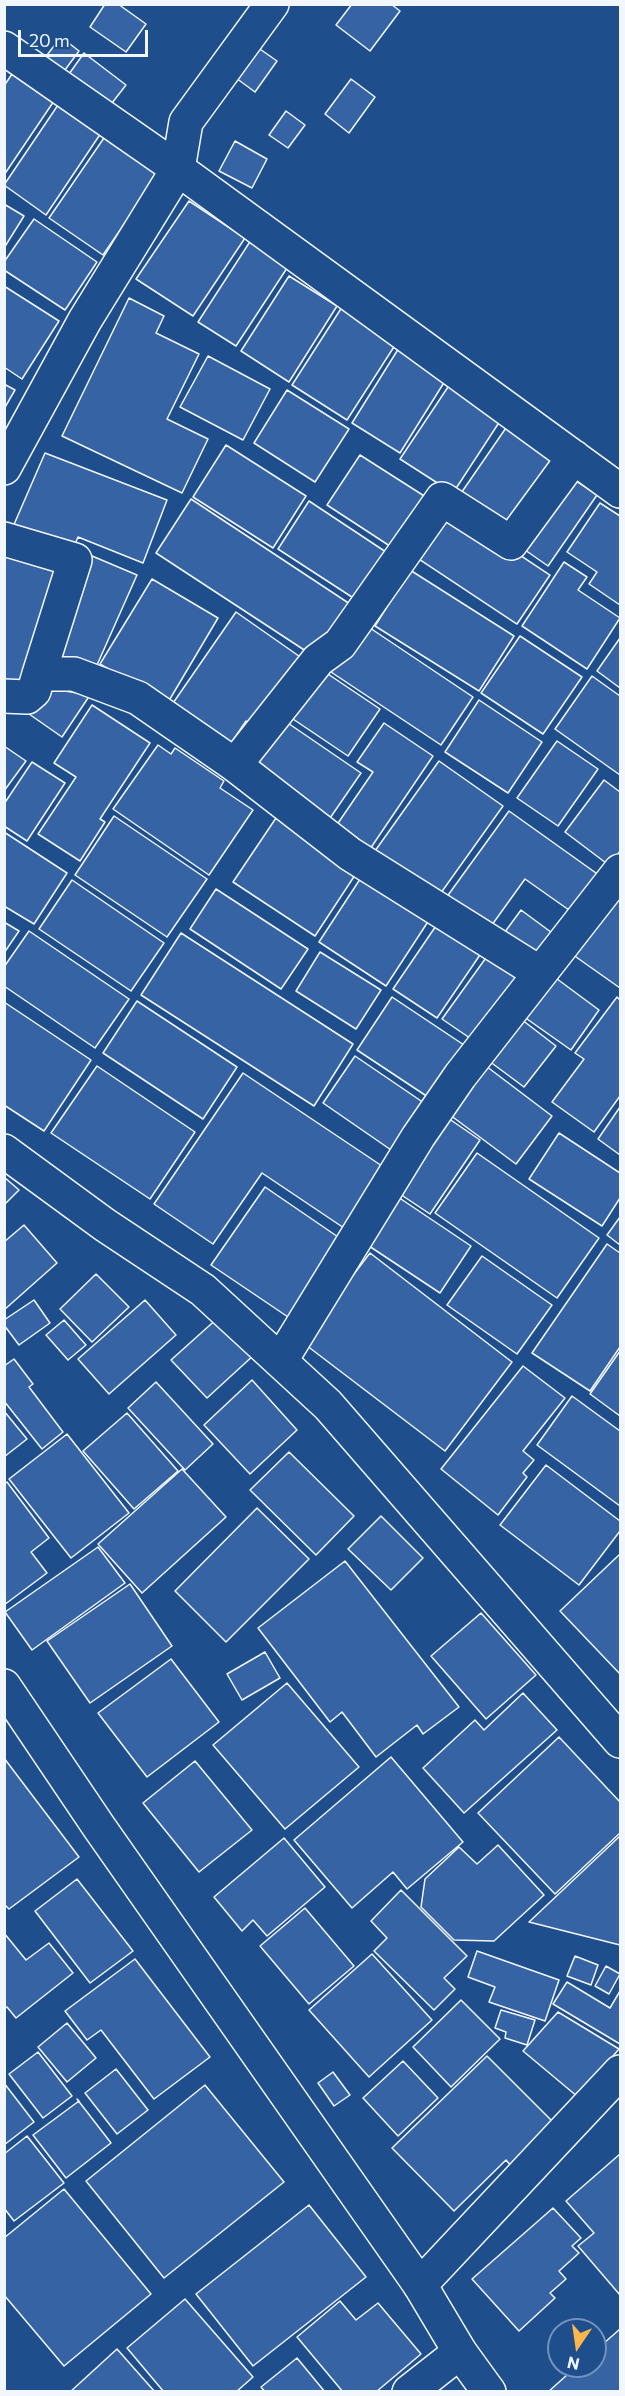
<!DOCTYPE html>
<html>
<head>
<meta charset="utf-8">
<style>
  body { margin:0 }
  #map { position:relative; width:625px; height:2396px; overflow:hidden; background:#1f4e8c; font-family:Commissioner,sans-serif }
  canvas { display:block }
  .frame { position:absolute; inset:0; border:6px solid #f2f6ff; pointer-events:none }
  .north { position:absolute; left:547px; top:2318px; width:60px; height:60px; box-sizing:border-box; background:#1f4e8c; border:2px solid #7391ba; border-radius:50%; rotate:193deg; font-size:16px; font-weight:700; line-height:24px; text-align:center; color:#f2f6ff }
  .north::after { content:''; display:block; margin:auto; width:21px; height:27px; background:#ffb74d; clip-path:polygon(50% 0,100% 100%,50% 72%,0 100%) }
  .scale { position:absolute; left:18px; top:30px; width:130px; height:27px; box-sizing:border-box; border:3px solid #f2f6ff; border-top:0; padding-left:8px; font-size:18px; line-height:21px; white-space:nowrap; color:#f2f6ff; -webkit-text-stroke:4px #1f4e8c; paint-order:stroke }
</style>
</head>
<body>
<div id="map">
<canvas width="625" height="2396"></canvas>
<div class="frame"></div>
<div class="north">N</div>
<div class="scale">20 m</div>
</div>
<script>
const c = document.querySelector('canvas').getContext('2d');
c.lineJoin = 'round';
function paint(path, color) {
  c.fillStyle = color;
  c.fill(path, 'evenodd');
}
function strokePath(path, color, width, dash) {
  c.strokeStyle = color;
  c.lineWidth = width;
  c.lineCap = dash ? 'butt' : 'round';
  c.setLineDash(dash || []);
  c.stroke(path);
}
const building = new Path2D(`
  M105,4H118L146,24L126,52L90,27Z
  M352,4H391L400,11L370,51L336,25Z
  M61,37L79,51L59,78L40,64Z
  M257,47L277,61L255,92L236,78Z
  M84,53L126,85L105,112L64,81Z
  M12,74L54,101L4,175V86Z
  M351,79L375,97L349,133L325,114Z
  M58,105L101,133L46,215L4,185Z
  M286,111L305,125L288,148L269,135Z
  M106,135L160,172L103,255L49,218Z
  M235,141L267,159L252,188L219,171Z
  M189,201L245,238L193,316L136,279Z
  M4,204L24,216L4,248Z
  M34,219L97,262L65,310L4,270V262Z
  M253,237L291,262L236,346L198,322Z
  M289,276L337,306L289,382L241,351Z
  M4,286L59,321L22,379L4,367Z
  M129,298L164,316L156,333L199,354L167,419L208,439L182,493L62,436Z
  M344,304L399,339L347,420L292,385Z
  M402,343L450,373L400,453L352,423Z
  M208,356L270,389L243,440L180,407Z
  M4,384L15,390L4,409Z
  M450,384L502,418L453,493L400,459Z
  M287,390L349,429L315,482L254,443Z
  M508,425L562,463L512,536L457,499Z
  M226,445L306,496L273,548L193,497Z
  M45,453L167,500L143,563L78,537L71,554L9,536Z
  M360,455L432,501L399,552L327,505Z
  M564,473L597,495L548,566L515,543Z
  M191,499L353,606L318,659L156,553Z
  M309,501L389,554L358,601L278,549Z
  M600,503L620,516V605L589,584L597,572L567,552Z
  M452,510L550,575L517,624L419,559Z
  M4,551L68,572L27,692L4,684Z
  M85,553L137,575L93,674L48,659Z
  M564,562L587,577L578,590L620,618L587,669L522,626Z
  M410,570L514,636L479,691L375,626Z
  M152,579L218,618L167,704L100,664Z
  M236,612L306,661L258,730L246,721L229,746L171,706Z
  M364,624L473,697L441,745L331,672Z
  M520,636L582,677L543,734L481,693Z
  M620,638V688L597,671Z
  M316,666L380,709L348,756L284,713Z
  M592,676L620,696V775L555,729Z
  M46,688L90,695L62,737L29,714Z
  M479,700L542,742L508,793L445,752Z
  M92,705L150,743L100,819L105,822L80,861L38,834L76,777L54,763Z
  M279,717L361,773L328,821L246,765Z
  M384,723L433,756L368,852L334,829L373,772L357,762Z
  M557,741L598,769L558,826L517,798Z
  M158,745L171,754L175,748L224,781L220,788L253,810L209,875L113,809Z
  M4,746L26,761L4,791Z
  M439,761L503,806L438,897L370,858Z
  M32,762L65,783L27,841L4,826V804Z
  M604,780L620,792V851L610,866L565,832Z
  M509,811L603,878L576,915L525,879L489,929L446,898Z
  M114,816L207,879L167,937L75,875Z
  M276,818L357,872L315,936L233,882Z
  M4,832L67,873L34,924L4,906Z
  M366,870L433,914L386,986L319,942Z
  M72,880L164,943L131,991L39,929Z
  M216,889L308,949L281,989L190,929Z
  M620,896V988L569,952Z
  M521,910L559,938L539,963L502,936Z
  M440,920L484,949L437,1018L393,989Z
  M4,922L19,931L4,953Z
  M29,931L129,999L95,1048L4,986V967Z
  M181,933L353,1044L314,1106L141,995Z
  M320,952L381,990L356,1029L296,991Z
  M488,955L525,981L480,1045L442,1019Z
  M549,973L599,1010L571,1050L520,1014Z
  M392,997L467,1047L431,1099L357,1050Z
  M617,997L620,1000V1096L594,1132L552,1102L584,1059L575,1053Z
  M137,1001L237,1067L203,1119L103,1053Z
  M4,1002L91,1060L44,1131L4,1105Z
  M517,1016L556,1046L524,1087L485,1058Z
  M355,1056L427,1105L394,1152L323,1103Z
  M478,1060L552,1116L516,1164L442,1109Z
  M97,1066L195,1132L150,1199L51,1133Z
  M243,1073L385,1168L344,1228L262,1173L213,1244L154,1204Z
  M620,1107V1155L598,1139Z
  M442,1114L480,1140L430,1214L391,1188Z
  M559,1133L620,1173V1198L602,1226L529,1179Z
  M477,1153L599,1238L557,1298L435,1213Z
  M4,1177L19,1190L4,1205Z
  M265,1187L344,1241L291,1319L211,1265Z
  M395,1195L471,1246L440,1293L363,1242Z
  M620,1217V1245L607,1235Z
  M24,1225L57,1263L4,1310V1242Z
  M607,1244L620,1253V1347L590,1391L532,1353Z
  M370,1253L512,1362L445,1451L302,1342Z
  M482,1256L552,1305L517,1354L447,1305Z
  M96,1274L129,1307L92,1342L60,1309Z
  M34,1300L50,1323L19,1345L4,1325V1320Z
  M145,1300L176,1335L109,1394L78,1359Z
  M220,1316L255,1354L207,1398L171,1360Z
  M64,1320L86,1345L68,1360L46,1335Z
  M620,1351V1416L590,1394Z
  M14,1359L33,1384L29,1387L63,1432L42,1449L4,1401V1366Z
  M523,1366L565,1398L523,1451L534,1460L523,1473L527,1477L498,1515L441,1469Z
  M252,1380L297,1430L250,1474L204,1425Z
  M156,1382L213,1444L185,1470L128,1408Z
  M572,1396L620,1431V1506L537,1445Z
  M4,1411L27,1439L4,1457Z
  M127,1413L178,1471L134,1509L83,1451Z
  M67,1434L129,1513L71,1558L9,1479Z
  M289,1452L354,1516L316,1555L250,1490Z
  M546,1465L620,1521V1531L579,1585L500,1525Z
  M182,1469L226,1517L142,1593L98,1544Z
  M7,1482L49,1538L31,1552L47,1573L4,1605V1484Z
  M257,1508L309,1559L226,1642L175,1591Z
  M381,1516L423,1558L391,1590L348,1549Z
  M98,1547L125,1583L32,1650L5,1612Z
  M620,1554V1674L560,1611Z
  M345,1561L459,1707L423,1734L417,1725L376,1757L342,1712L330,1722L258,1628Z
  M130,1584L172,1646L90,1703L47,1641Z
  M481,1613L536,1675L486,1719L431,1656Z
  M265,1652L280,1678L242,1700L227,1674Z
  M171,1659L219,1722L147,1777L98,1713Z
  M287,1683L359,1767L285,1829L213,1745Z
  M523,1693L557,1730L464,1813L423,1768L475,1720L484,1730Z
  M559,1737L620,1802V1833L555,1894L478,1813Z
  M391,1757L463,1842L407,1889L393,1872L352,1908L294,1840Z
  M4,1758L79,1857L9,1909L4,1904Z
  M195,1761L252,1830L199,1872L143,1803Z
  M620,1836V1945L529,1922Z
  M284,1838L325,1887L267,1936L253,1920L242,1931L214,1897Z
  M498,1845L544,1895L494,1941L454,1940L421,1907L425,1879L459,1847L477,1864Z
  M77,1879L133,1951L90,1983L35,1911Z
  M401,1890L467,1956L444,1978L455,1989L434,2010L374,1951L387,1938L371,1921Z
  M305,1908L354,1966L309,2004L260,1946Z
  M4,1933L26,1960L49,1943L73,1973L16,2018L7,2007L4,2009Z
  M477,1951L559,1980L545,2021L489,2002L495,1987L468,1977Z
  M372,1954L432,2020L369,2077L309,2010Z
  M575,1956L598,1965L591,1985L567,1976Z
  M135,1959L210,2057L154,2099L101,2030L87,2040L65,2011Z
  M606,1966L620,1974L609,1994L595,1986Z
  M567,1982L610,2008L620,1991V2044L553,2004Z
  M461,2000L500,2039L451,2087L413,2047Z
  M501,2010L535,2020L527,2045L505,2038L506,2032L495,2028Z
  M558,2012L619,2049L578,2097L523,2051Z
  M67,2023L96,2058L67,2082L38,2047Z
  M38,2052L72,2096L43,2118L9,2074Z
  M487,2056L556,2125L512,2167L506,2160L454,2211L392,2148Z
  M403,2061L438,2098L398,2136L363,2098Z
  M116,2069L148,2110L117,2134L85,2093Z
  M333,2072L350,2095L334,2106L318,2083Z
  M4,2083L34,2122L4,2145Z
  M205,2085L284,2182L164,2278L86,2181Z
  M77,2099L111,2143L66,2178L33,2135L79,2101Z
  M27,2136L64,2183L14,2221L4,2208V2154Z
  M620,2154V2295L578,2246L594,2233L566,2201Z
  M64,2189L151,2294L64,2366L4,2295V2238Z
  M309,2205L366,2277L253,2366L196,2294Z
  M553,2208L581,2238L572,2246L579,2253L559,2271L566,2279L550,2293L555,2298L519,2331L472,2279Z
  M185,2299L253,2377L236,2392H164L127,2348Z
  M340,2301L356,2320L378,2303L421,2354L376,2392H343L297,2337Z
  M620,2329V2392H548L577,2366H595V2351Z
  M117,2349L155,2392H70Z
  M297,2358L325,2392H265L261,2387Z`);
paint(building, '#3563a3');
strokePath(building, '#f2f6ff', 1.5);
const minor = new Path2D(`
  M4,48L178,169L620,491
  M4,468L85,320L178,169L186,122L272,4
  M4,539L75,560L39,674H74L138,698L235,765L350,854L540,973
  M4,696L27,697L34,691L39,674
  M235,765L318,660L340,644L442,499L511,543L574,457
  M4,1151L105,1225L203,1290L328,1405L620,1741
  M281,1360L418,1137L460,1076L620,871
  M420,2285L620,2072
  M409,2392L460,2352`);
const tertiary = new Path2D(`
  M4,1686L99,1827L420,2285L460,2352L489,2392`);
strokePath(minor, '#f2f6ff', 36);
strokePath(tertiary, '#f2f6ff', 36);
strokePath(minor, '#1f4e8c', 33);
strokePath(tertiary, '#1f4e8c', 33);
</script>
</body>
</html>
